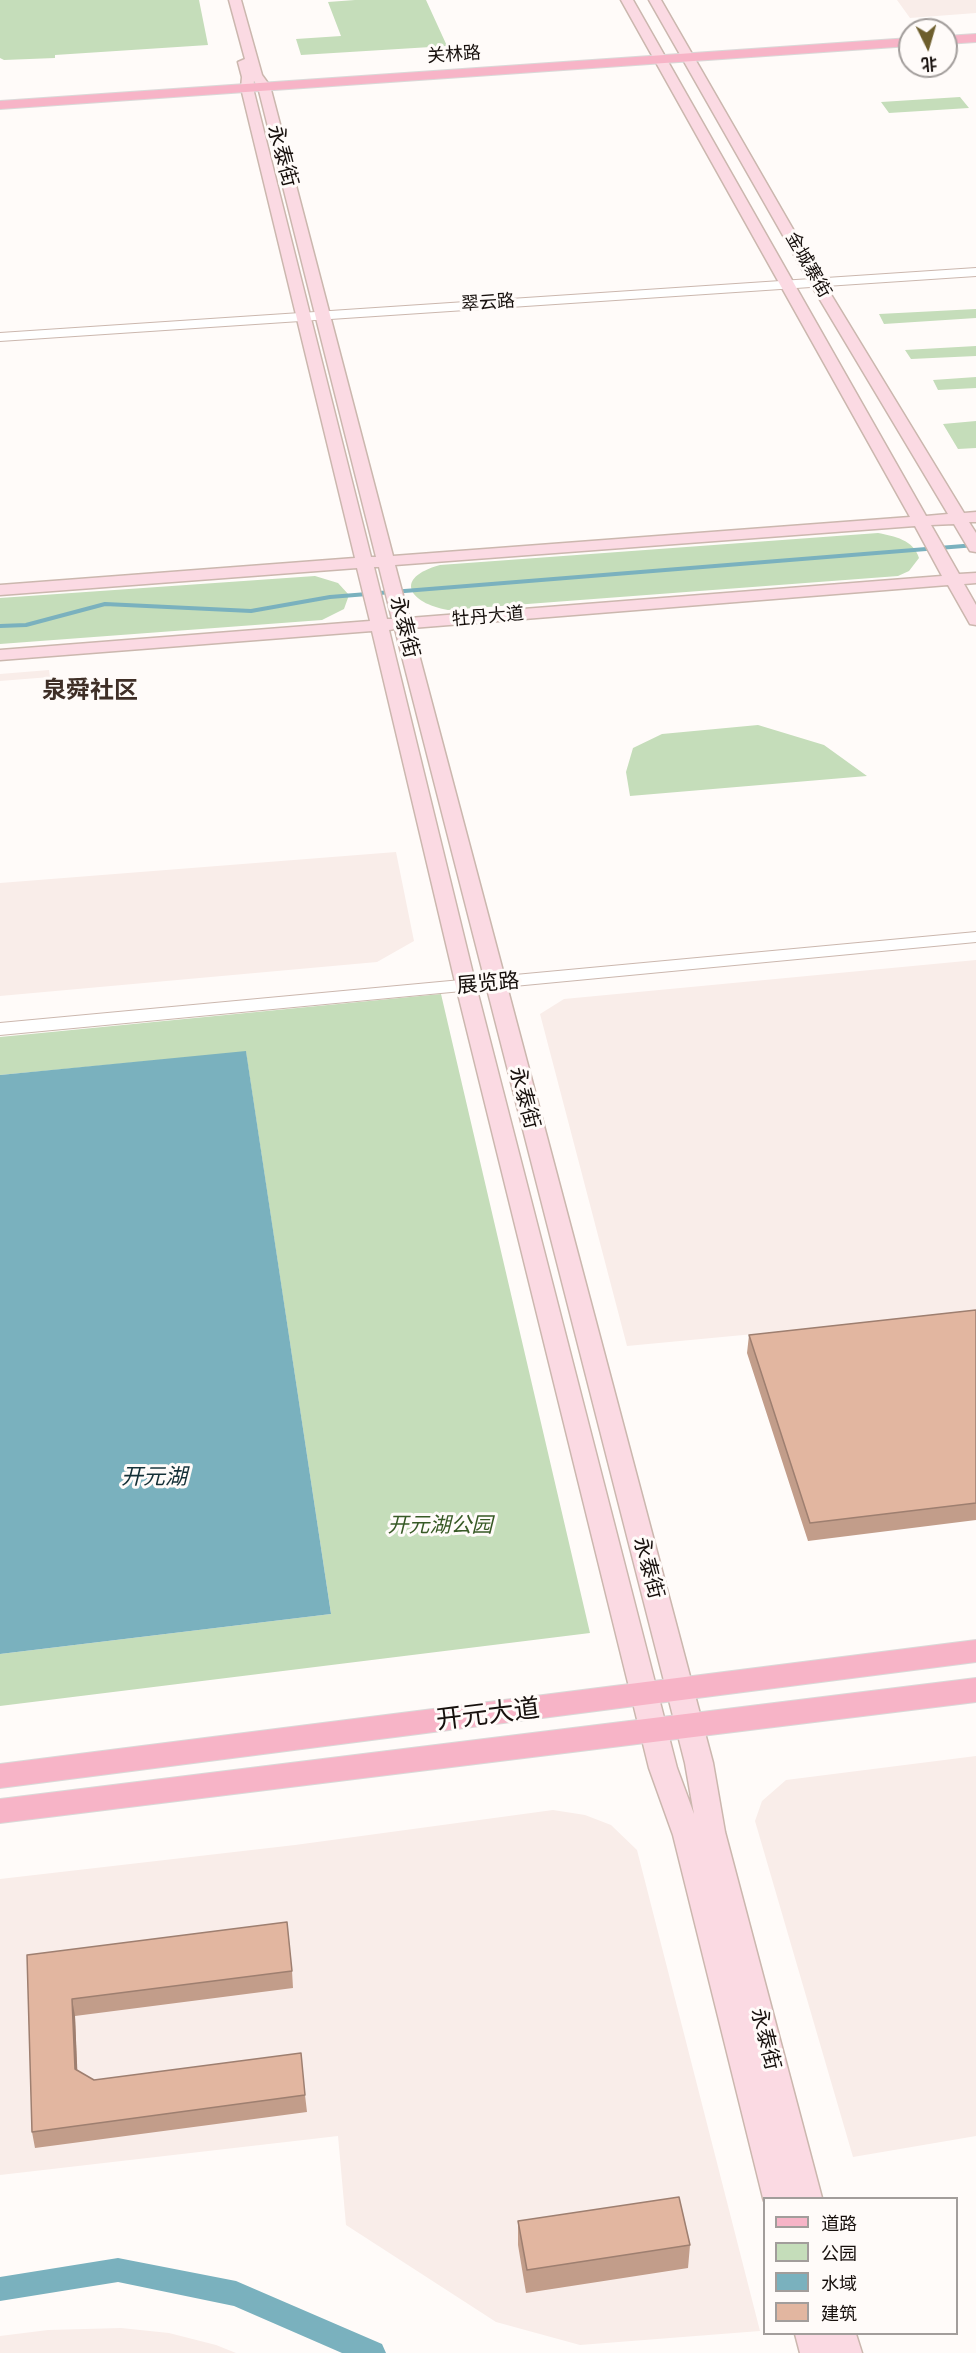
<!DOCTYPE html>
<html>
<head>
<meta charset="utf-8">
<style>
  body { margin:0 }
  #map { position:relative; width:976px; height:2353px; overflow:hidden; background:#fffbf9; font-family:"PT Serif","Noto Sans SC",serif }
  canvas { display:block }
  .legend { position:absolute; left:763px; top:2197px; width:195px; height:138px; box-sizing:border-box; background:#fffbf9; border:2px solid #a29d9b; margin:0; padding:8px 10px; list-style:none; font-size:18px; color:#17100d }
  .legend li { display:flex; align-items:center; gap:12px; height:30px }
  .legend b { width:30px; border:2px solid #a29d9b }
  .north { position:absolute; left:898px; top:18px; width:60px; height:60px; box-sizing:border-box; background:#fffbf9; border:2px solid #a29d9b; border-radius:50%; rotate:175deg; font-size:16px; font-weight:700; line-height:24px; text-align:center; color:#17100d }
  .north::after { content:''; display:block; margin:auto; width:21px; height:27px; background:#6d5e2c; clip-path:polygon(50% 0,100% 100%,50% 72%,0 100%) }
</style>
</head>
<body>
<div id="map">
<canvas width="976" height="2353"></canvas>
<ul class="legend">
<li><b style="height:8px;background:#f7b4c7"></b>道路</li>
<li><b style="height:16px;background:#c5ddba"></b>公园</li>
<li><b style="height:16px;background:#7ab1be"></b>水域</li>
<li><b style="height:16px;background:#e2b6a0"></b>建筑</li>
</ul>
<div class="north">北</div>
</div>
<script>
const c = document.querySelector('canvas').getContext('2d');
c.lineJoin = 'round';
function paint(path, color) {
  c.fillStyle = color;
  c.fill(path, 'evenodd');
}
function strokePath(path, color, width, dash) {
  c.strokeStyle = color;
  c.lineWidth = width;
  c.lineCap = dash ? 'butt' : 'round';
  c.setLineDash(dash || []);
  c.stroke(path);
}
function label(font, color, halo, rows, align = 'center') {
  c.font = font + ' "PT Serif","Noto Sans SC",serif';
  c.lineWidth = 6;
  c.setLineDash([]);
  c.textBaseline = 'middle';
  c.strokeStyle = halo;
  c.fillStyle = color;
  for (const [text, x, y, turn = 0] of rows) {
    c.save();
    c.translate(x, y);
    c.rotate((+turn || 0) * Math.PI / 180);
    c.textAlign = isNaN(turn) ? turn : align;
    if (halo) c.strokeText(text, 0, 0);
    c.fillText(text, 0, 0);
    c.restore();
  }
}
paint(new Path2D(`
  M897,0H976V13L910,18Z
  M49,670L50,677L0,681V674Z
  M396,852L414,941L377,962L0,996V883Z
  M976,960V1313L627,1346L540,1014L564,999Z
  M976,1756V2136L853,2157L755,1821L762,1801L786,1780Z
  M553,1810L585,1815L611,1825L637,1850L760,2331L580,2345L496,2322L346,2225L338,2136L0,2175V1879L295,1845Z
  M121,2328L169,2333L216,2345L236,2353H0V2336L48,2330Z`), '#f9ede9');
paint(new Path2D(`
  M0,0H199L208,45L55,55V58L4,60L0,58Z
  M355,0H426L447,46L301,55L296,39L341,36L328,2Z
  M960,97L969,108L889,113L881,102Z
  M976,309V318L884,324L879,314Z
  M976,346V356L911,359L905,350Z
  M976,377V388L938,390L933,380Z
  M976,421V448L958,449L943,424Z
  M878,533C894,536 914,540 919,558L909,571L898,576L448,610C409,603 393,578 440,565Z
  M315,576L338,583L349,595L344,609L322,620L0,644V598Z
  M758,725L824,745L867,776L630,796L626,772L633,748L662,734Z
  M441,994L590,1633L0,1706V1654L331,1614L246,1052L0,1075V1037Z`), '#c5ddba');
paint(new Path2D(`
  M246,1051L331,1614L0,1654V1075Z`), '#7ab1be');
strokePath(new Path2D(`
  M0,626L26,625L105,604L251,611L330,597L976,545`), '#7ab1be', 4);
paint(new Path2D(`
  M118,2258L236,2281L382,2344L386,2353H342L234,2306L118,2282L0,2301V2277Z`), '#7ab1be');
const tertiary = new Path2D(`
  M976,268V276L0,341V333Z
  M976,932V942L0,1035V1023Z`);
const secondary = new Path2D(`
  M229,0H241L262,75L270,86L393,556L910,517L621,0H633L926,516L948,514L810,283L649,0H661L824,283L964,513L976,512V522H969L976,533V552L970,551L954,524L931,525L959,574L976,573V583L964,584L976,605V625L970,624L948,585L412,628L713,1763L725,1832L822,2198H764V2201L763,2198L673,1835L649,1768L456,986L372,631L0,660V650L370,621L357,568L0,595V585L355,558L241,88L242,77L238,62L245,59ZM254,81L258,87L376,557H371L253,88ZM915,526L942,576L409,618L395,565ZM374,567H379L392,619H387ZM395,629L685,1763L694,1814L677,1768L476,986L389,630Z
  M795,2334H856L862,2353H800Z`);
const primary = new Path2D(`
  M976,34V42L946,44V36Z
  M910,38V46L0,109V101Z
  M976,1640V1662L0,1788V1764Z
  M976,1678V1702L0,1823V1799Z`);
strokePath(tertiary, '#cbb7ae', 2);
strokePath(secondary, '#cbb7ae', 3);
strokePath(primary, '#dad9d8', 2);
paint(tertiary, '#fff');
paint(secondary, '#fbdae3');
paint(primary, '#f7b4c7');
paint(new Path2D(`
  M976,1310V1520L808,1541L747,1353L749,1335Z
  M27,1955L292,1971L293,1988L75,2016L77,2070L94,2080L305,2095L307,2112L35,2148L32,2132Z
  M518,2221L690,2245L688,2268L526,2293L518,2245Z`), '#c29d8a');
paint(new Path2D(`
  M72,1999L75,2016L78,2086L75,2069Z`), '#9e7f70');
const building = new Path2D(`
  M976,1310V1503L810,1523L749,1335Z
  M287,1922L292,1971L72,1999L75,2069L94,2080L301,2053L305,2095L32,2132L27,1955Z
  M679,2197L690,2245L527,2270L518,2221Z`);
paint(building, '#e2b6a0');
strokePath(building, '#9e7f70', 1.5);
label('18px', '#17100d', '#fffbf9', [
  ["关林路",454,55,-4],
  ["金城寨街",808,265,60],
  ["翠云路",488,303,-4],
  ["牡丹大道",488,617,-5]
]);
label('21px', '#17100d', '#fffbf9', [
  ["永泰街",282,156,75],
  ["永泰街",404,627,76],
  ["展览路",488,984,-5],
  ["永泰街",524,1098,75],
  ["永泰街",648,1568,75],
  ["永泰街",765,2039,76]
]);
label('italic 21px', '#375925', '#fffbf9', [
  ["开元湖公园",440,1526]
]);
label('italic 22px', '#143037', '#fffbf9', [
  ["开元湖",154,1478]
]);
label('bold 24px', '#3f2f27', '#fffbf9', [
  ["泉舜社区",90,691]
]);
label('26px', '#17100d', '#fffbf9', [
  ["开元大道",488,1715,-7]
]);
</script>
</body>
</html>
